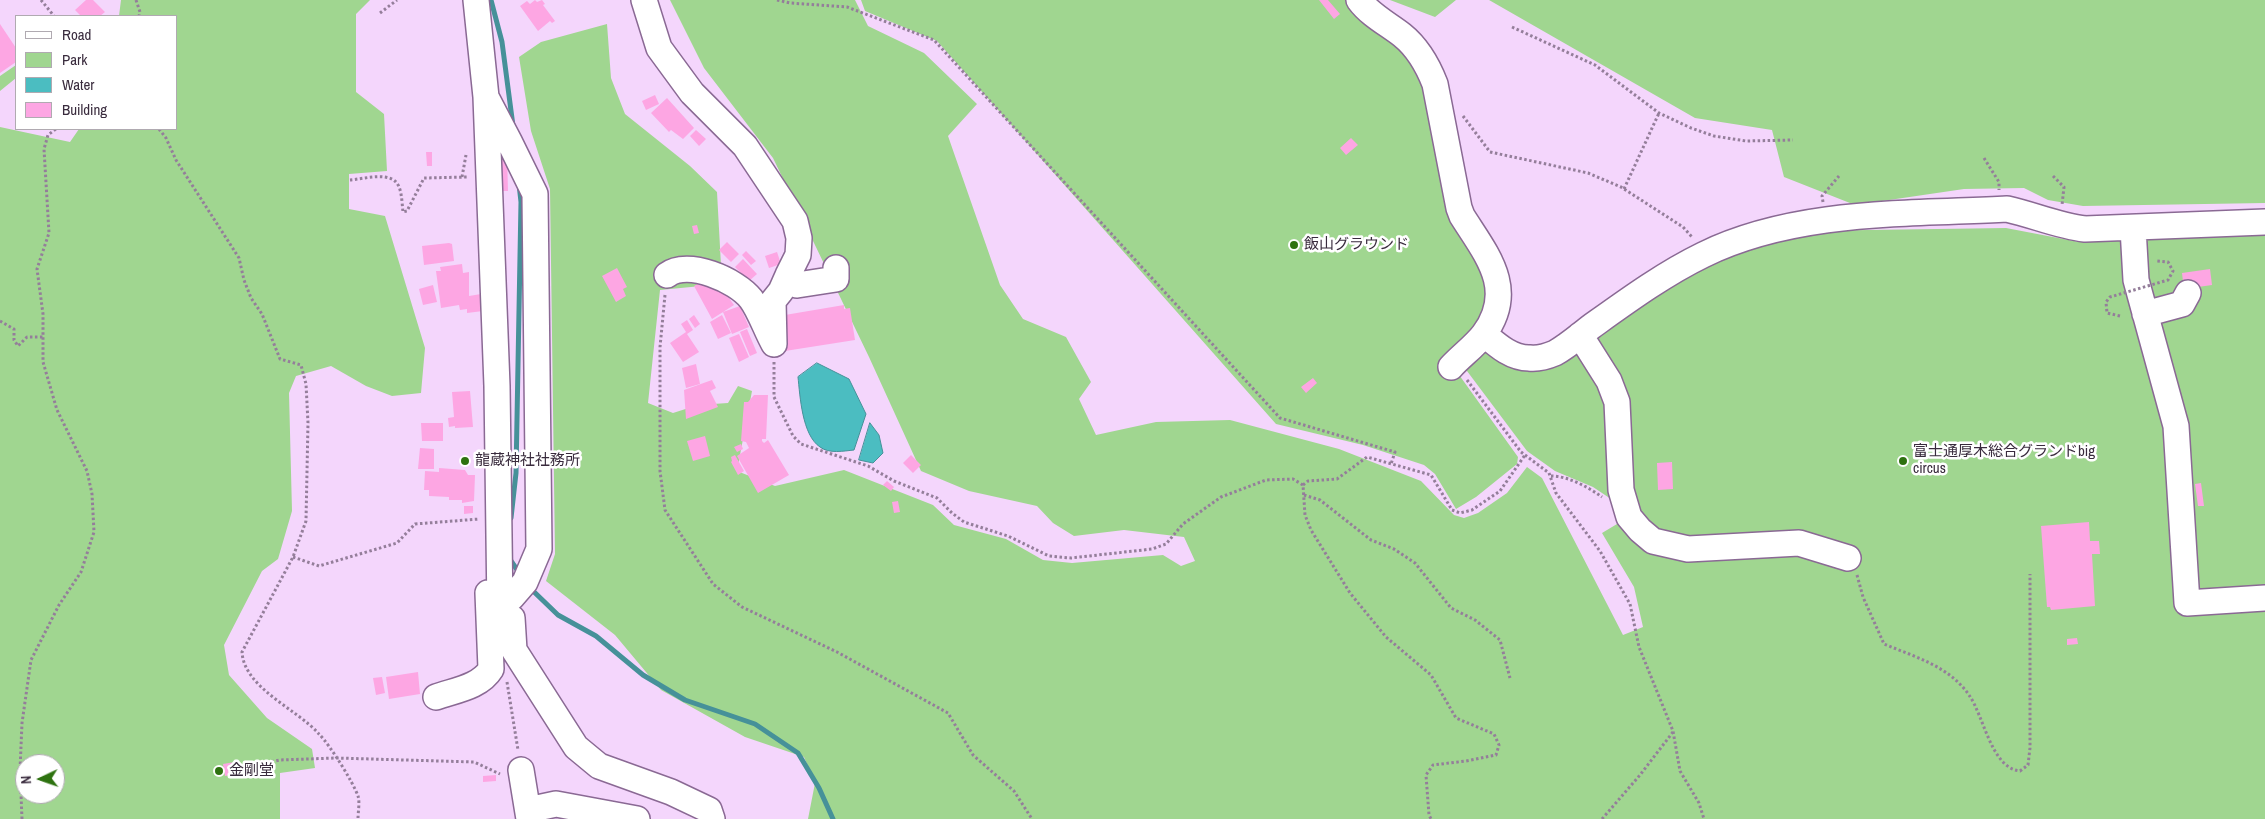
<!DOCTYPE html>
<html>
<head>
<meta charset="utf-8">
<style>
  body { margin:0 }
  #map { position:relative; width:2265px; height:819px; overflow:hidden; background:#f4d6fc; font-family:"Archivo Narrow",sans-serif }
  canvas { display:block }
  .legend { position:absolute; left:15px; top:15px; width:162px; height:115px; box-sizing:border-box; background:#fff; border:1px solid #b0aab1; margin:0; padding:6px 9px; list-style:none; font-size:15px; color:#392b3d }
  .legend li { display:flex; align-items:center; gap:10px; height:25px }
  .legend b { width:25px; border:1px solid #b0aab1 }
  .north { position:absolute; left:15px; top:754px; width:50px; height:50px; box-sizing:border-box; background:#fff; border:1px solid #b0aab1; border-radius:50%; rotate:267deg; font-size:14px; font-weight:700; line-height:20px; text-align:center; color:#392b3d }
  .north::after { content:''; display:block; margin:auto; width:18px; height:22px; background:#2e7210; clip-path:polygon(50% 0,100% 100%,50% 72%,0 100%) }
</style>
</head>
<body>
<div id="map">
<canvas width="2265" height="819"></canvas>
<ul class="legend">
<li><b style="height:6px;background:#fff"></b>Road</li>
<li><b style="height:14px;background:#a0d690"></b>Park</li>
<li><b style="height:14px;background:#4bbdc1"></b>Water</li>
<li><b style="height:14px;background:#fda6e3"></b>Building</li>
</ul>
<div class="north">N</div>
</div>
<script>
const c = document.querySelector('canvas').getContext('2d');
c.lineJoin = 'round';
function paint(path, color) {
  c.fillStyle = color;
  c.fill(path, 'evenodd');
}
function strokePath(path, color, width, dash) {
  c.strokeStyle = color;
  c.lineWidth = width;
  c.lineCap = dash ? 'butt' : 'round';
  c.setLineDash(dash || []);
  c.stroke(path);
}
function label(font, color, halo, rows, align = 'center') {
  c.font = font + ' "Archivo Narrow","Noto Sans JP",sans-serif';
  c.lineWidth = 5;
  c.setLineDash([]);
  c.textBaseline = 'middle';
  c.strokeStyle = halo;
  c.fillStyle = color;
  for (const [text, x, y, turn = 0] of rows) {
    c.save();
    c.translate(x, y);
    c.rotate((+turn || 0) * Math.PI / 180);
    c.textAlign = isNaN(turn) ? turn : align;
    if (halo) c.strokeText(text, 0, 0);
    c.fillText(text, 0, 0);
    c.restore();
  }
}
paint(new Path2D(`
  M121,0H370L356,14V92L384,114L387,171L349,174V209L385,216L425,348L421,393L392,396L366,386L331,366L296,376L289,393L292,511L278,559L262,571L224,645L229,675L267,718L312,749L315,768L280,773V819H0V127L70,142L79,129H176V16H119ZM25,764H55V794H25Z
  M670,0H855L868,26L924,53L977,104L948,136L1000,285L1023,319L1066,337L1091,382L1079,399L1096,435L1156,422L1230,420L1339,449L1421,481L1454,515L1464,518L1478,513L1507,493L1527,467L1542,478L1623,635L1643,627L1634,587L1602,533L1617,524L1641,519L1593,487L1555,471L1527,451L1464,367L1479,346L1518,363L1689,269L1799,231L2006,228L2079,242L2265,235V819H808L815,783L804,757L745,737L661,690L615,635L546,581L555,554L550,189L531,131L519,57L541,42L607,24L611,78L625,114L690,166L717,192L722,284L660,290L648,403L673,413L698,405L728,403L738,386L752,391L737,471L775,486L844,470L933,505L954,525L1006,539L1043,560L1072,563L1163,555L1181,566L1195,561L1184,537L1124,530L1074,536L1053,523L1037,506L969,491L921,471L869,357L773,158L704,68Z
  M861,0H1351L1407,57L1427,97L1484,265L1489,289L1485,311L1457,372L1518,457L1517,464L1476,497L1456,509L1435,474L1424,465L1363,445L1276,424L937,41L865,11Z
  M1390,0H1456L1435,17Z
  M1489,0H2265V203L2083,206L2048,200L2024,188L1964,189L1855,205L1784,177L1772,130L1695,118Z
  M16,65V78L0,91V76Z`), '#a0d690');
const water = new Path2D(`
  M817,363L849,379L866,414L854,450C844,451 829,454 820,447C802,435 800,396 798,377Z
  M870,423L879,435L883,453L873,463L859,460Z`);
paint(water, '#4bbdc1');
strokePath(water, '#469199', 1);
strokePath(new Path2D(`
  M491,0L502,42L513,126
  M511,518L516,473L521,202L519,184
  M509,558L520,574
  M529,587L558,615L596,636L643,675L685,700L755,724L798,753L819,788L833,819`), '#469199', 5);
paint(new Path2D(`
  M86,0H93L105,12L100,16H81L75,10Z
  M535,0L537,2L542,0L545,4L543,5L555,21L552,23L550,21L538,31L520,6L527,1L530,4Z
  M1319,0H1328L1340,14L1334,19Z
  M0,24L16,48V62L0,73Z
  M655,95L659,104L646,110L642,101Z
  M667,98L694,128L683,139L671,130L669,132L651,113Z
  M696,130L706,139L699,146L690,136Z
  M1351,138L1358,145L1346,155L1340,148Z
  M426,152H432V166H427Z
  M507,154L508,191H493V155Z
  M697,225L699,233L694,234L692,226Z
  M727,242L739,254L731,262L719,250Z
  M449,243L452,244L454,261L424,265L422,246Z
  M746,251L756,261L751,265L742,255Z
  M777,252L781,264L769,268L765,256Z
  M743,259L757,274L749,281L735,267Z
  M462,264L463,273L469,272V296L481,294L483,311L467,313V309L460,310L459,305L441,308L436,271H441L440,267Z
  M617,268L627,287L623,289L626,296L616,302L602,276Z
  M2210,269L2212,285L2184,289L2182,273Z
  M705,280L722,288L734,305L712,319L694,286Z
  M433,285L437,302L423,305L419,289Z
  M844,305V309L850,308L855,340L785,351L779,316Z
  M740,306L749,327L732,334L723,312Z
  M694,315L700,324L695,328L689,319Z
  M722,315L731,333L718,339L710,322Z
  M687,320L693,330L687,334L699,352L683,362L670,343L686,332L681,324Z
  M747,329L757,353L750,356L740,332Z
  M739,334L749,357L739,362L729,338Z
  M696,364L700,384L686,388L682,368Z
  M1313,378L1317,383L1306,393L1301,387Z
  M712,380L716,388L710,391L718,407L686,419L684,390Z
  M470,391L473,427L455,428V426L449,427L448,418L454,417L452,392Z
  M754,395H768L766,439H762V441L764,443L768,440L789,475L758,493L737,456L749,448L746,442L741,441L744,402H748Z
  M421,423H443V441H422Z
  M705,436L710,456L693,461L687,441Z
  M741,444L743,449L737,452L734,447Z
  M420,448L434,449V469H418Z
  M735,455L744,471L738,475L731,462L732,461L731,457Z
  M911,455L921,465L913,473L903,463Z
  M1672,462L1673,489L1658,490L1657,463Z
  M439,468L465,470L468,475H475L474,501L462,503V500H449V497L429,496V490H424L425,471L439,472Z
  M887,481L894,487L891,491L883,485Z
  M2201,483L2204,506H2198L2195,484Z
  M898,501L900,512L894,513L892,502Z
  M464,506H473V513L464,514Z
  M2089,522L2090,541H2099L2100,554H2092L2095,606L2051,610L2050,607H2047L2041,526Z
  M2077,638L2078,644L2067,645V639Z
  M418,672L420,694L389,699L386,677Z
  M382,677L385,693L376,695L373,678Z
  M235,762L237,774L225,776L223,764Z
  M496,775V781L483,782V776Z`), '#fda6e3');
const minor = new Path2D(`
  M476,0L486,97L509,141L535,194L539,549L525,582L512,597L499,595
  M644,0L659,48L692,93L745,146L795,221L799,238L798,255L788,275L797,285L836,279V268
  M1359,0C1370,15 1388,24 1402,35C1417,47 1428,66 1435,84L1459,208L1462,216C1486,254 1517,289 1484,334C1475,346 1461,356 1451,367
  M486,97L497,386L500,611L512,618L514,650L576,747L599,766L671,792L709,810L712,819
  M2133,228L2136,280L2176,426L2187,603L2265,598
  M667,275C688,259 736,280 751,299C760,311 766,330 774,344L773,301L781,291L789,273
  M2145,314L2182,304L2188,293
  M1484,334C1497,345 1511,358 1529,358C1537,359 1548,356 1555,353C1568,346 1580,335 1592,326C1627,301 1664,274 1703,255C1794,210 1908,214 2007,209C2034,215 2058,226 2085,229L2265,222
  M1580,335L1609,381L1617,402L1621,490L1629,517L1640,530L1653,541L1688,549L1799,543L1848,558
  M436,697C456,690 480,687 491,669L488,593
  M521,770L529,819
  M528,810L556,804L637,819`);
strokePath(minor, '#8a6994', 28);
strokePath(new Path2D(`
  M41,0L54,16
  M136,0L140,12L139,16
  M777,0L790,3L847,7L934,40L1280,418L1395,452L1391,464
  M380,13L397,0
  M1512,27L1595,65L1659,113L1691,128L1714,136L1746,141L1793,140
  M1463,116L1490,152L1588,173L1621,187L1683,227L1692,237
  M159,129L166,138L176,160L239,258L244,280L251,298L262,314L280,359L301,365L306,384L308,423L306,521L293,557L242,652C244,688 297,709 319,734C330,745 353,782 358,796C360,802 358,812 358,819
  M1984,158L1999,182V190
  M2053,176L2064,187L2062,205
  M462,177L466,155
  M350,180C364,179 393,170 399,187C402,194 402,204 403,212L407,211L424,178L468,177
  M1624,189L1659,113
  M1823,202L1822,196L1839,176
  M665,295L660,347V471L665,510L713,584L742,607L837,652L948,713L973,755L1014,791L1032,819
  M0,321L14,329V340L18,346L27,337H43
  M774,362V397L793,436L801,444L868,466L894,481L937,498L952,513L964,522L1008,536L1049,556L1071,558L1152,549L1166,544L1183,524L1221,497L1266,480L1293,479L1303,485L1305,515L1311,530L1350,593L1386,637L1431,675L1456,718L1494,734L1499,745L1496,755L1466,761L1433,765L1426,775L1429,815L1431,819
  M1467,380L1521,452L1549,473L1556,493L1600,551L1630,604L1639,647L1673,731L1680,771L1699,803L1704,819
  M1551,476C1568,476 1588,487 1602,497
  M1303,485L1308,481L1337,479L1367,457L1431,475L1452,510L1460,513L1472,510L1500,491L1525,455
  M1304,495L1320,500L1371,540L1394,549L1415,563L1451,608L1475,620L1500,640L1510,678
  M293,557L319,566L397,543L415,524L479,519
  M1857,575L1863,597L1884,644C1915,657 1949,666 1969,695C1984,716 1991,768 2020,771L2028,765L2030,748V574
  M507,682L518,750
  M242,768L280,760L336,758L474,762L500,774
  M22,819L20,770L22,723L31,660L59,605L81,572L94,532L92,494L87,471L57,410L43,362V314L37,269L49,233L44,149L48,135L56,129
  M1602,819L1640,775L1673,732`), '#947e9a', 3, [2.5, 2.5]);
strokePath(minor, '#fff', 25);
strokePath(new Path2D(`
  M2120,316L2107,313L2106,302L2110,297L2168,280L2173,271L2168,262L2157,261`), '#947e9a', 3, [2.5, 2.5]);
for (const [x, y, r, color] of [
  [1294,245,5,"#2e7210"],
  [465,461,5,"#2e7210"],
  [1903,461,5,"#2e7210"],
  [219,771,5,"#2e7210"]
]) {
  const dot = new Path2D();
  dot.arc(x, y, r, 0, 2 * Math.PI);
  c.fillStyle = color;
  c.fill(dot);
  strokePath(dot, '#fff', 2);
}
label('15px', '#392b3d', '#fff', [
  ["飯山グラウンド",1304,245],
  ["富士通厚木総合グランドbig",1913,452],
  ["circus",1913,469],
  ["龍蔵神社社務所",475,461],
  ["金剛堂",229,771]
], 'left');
</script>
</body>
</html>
